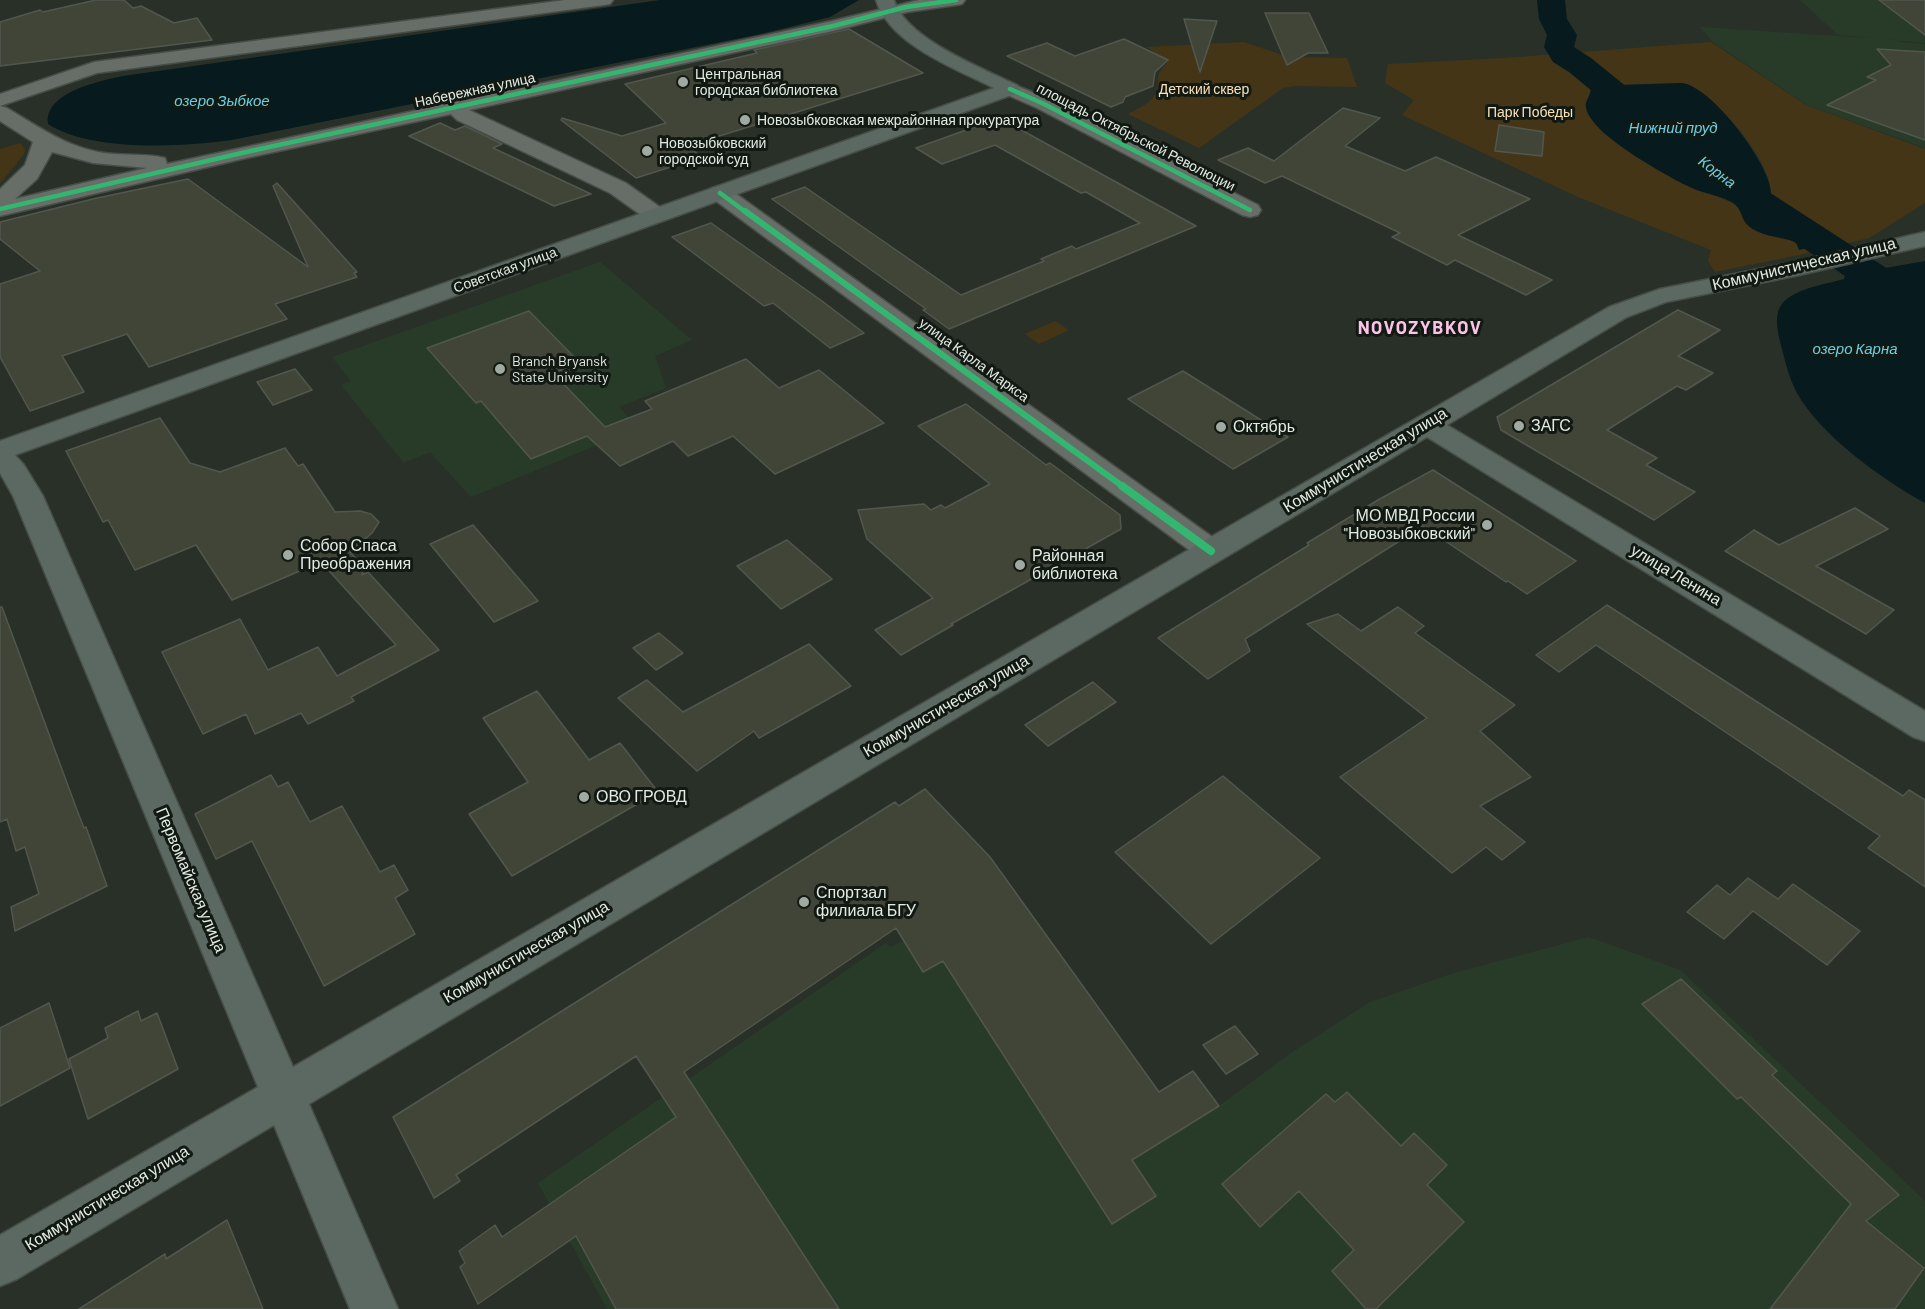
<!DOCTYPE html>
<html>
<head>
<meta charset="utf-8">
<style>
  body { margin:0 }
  canvas { display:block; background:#283028 }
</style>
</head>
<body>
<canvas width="1925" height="1309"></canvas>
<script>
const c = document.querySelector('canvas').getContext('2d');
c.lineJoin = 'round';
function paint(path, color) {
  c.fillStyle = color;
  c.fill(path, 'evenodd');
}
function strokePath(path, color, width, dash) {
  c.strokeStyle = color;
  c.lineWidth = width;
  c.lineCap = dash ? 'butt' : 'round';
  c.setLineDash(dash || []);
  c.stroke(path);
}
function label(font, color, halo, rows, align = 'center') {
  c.font = font + ' Barlow,sans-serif';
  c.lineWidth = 6;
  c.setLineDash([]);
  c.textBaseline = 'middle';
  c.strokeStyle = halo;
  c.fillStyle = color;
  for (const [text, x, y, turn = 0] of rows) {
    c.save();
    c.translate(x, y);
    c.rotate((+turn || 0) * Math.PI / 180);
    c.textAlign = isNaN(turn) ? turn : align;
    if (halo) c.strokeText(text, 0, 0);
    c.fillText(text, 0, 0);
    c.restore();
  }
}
paint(new Path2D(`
  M1800,0H1925V43L1838,35Z
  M1700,27L1897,40L1900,42L1925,44V148L1807,105L1713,42Z
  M600,262L692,340L655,356L666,388L619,407L638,428L471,497L430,452L404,463L341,385L351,381L332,357Z
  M1589,937L1680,970L1925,1201V1309H607L538,1183L886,943L890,947L904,941L923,971L943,961L1112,1224L1156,1196L1132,1160L1219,1106L1291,1053L1370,1002L1454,973Z`), '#283b29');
paint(new Path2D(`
  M1244,42L1288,57L1347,58L1357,87L1296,86L1283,88L1199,148L1128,114C1137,109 1152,103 1156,93C1161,76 1153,78 1168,62L1147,47Z
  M1711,42L1806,105L1925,149V203L1869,238L1799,255L1715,272L1708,261L1711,250L1578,197L1402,115L1414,100L1385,83L1388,64L1505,58ZM1681,83C1712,89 1773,162 1771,194L1838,239L1799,250L1796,242L1763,234L1745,222L1741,211L1733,203L1677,181L1604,134L1587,113L1585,104L1590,95V86Z
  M20,143L25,149L24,154L0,184V149Z
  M1055,321L1069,330L1039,344L1025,334Z`), '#443517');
paint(new Path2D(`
  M660,0H859L830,17L761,34L232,140C183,147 90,152 48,124C44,92 100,81 123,76Z
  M1681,83C1710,84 1772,166 1771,194L1839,239L1799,250L1796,242C1781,236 1756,237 1745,222C1741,216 1741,208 1733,203C1722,196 1706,194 1694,189C1670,178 1589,134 1586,107C1585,101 1590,96 1591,90L1589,86Z
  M1925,261V503C1883,480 1820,435 1797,393C1789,378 1785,361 1781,345C1777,329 1772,309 1788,298C1803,287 1827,284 1844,279L1845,275Z`), '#071a1d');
paint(new Path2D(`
  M1537,0H1565L1567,19L1577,35L1574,47L1591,58L1675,126L1680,133L1675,140L1663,143L1651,140L1569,72L1553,62L1544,47L1547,35L1539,19Z
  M1759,191L1772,194L1925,293V323L1911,320L1746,210L1741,202L1746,194Z`), '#071a1d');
const building = new Path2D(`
  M96,0H124L133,8L141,6L174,23L197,18L212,40L0,66V22L40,10L43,12Z
  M1879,0H1925V35Z
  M1265,13H1309L1328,53H1308L1287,65Z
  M1184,19L1217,21L1200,72Z
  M849,29L923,73L687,146L702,157L636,178L561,120L562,118L622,136L666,123L625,84L757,53L754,50Z
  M1124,39L1168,60L1155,72L1153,86L1125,97L1123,102L1111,107L1007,56L1047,43L1075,56Z
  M1877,49L1925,52V140L1827,105L1876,80L1867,77L1891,65Z
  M1343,108L1380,118L1345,146L1405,171L1436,157L1530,199L1458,235L1552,280L1526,295L1455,260L1447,265L1392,237L1400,233L1282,176L1265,183L1218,160L1248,148L1274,161Z
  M994,120L1005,121L1196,226L949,329L923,310L926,309L772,199L805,187L961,295L1044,261L1041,259L1072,246L1076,249L1140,223L1086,192L1081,193L995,145L942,164L916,148Z
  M440,123L455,130L465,126L502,144L493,148L591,194L554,206L409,136Z
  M1499,125L1544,132L1542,156L1495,151Z
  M188,179L308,267L273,186L277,183L357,272L354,273L357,277L275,304L287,319L149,367L127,334L62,356L84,392L30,411L0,357V284L40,271L0,239V222L97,198Z
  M711,223L822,301L864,333L830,348L773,303L764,306L672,237Z
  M1678,310L1720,330L1678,356L1713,373L1686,390L1677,386L1607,430L1657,458L1646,465L1695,492L1654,520L1501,430L1497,417Z
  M529,311L580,363L553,373L605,427L652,409L645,401L746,359L779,388L819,370L884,423L775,474L733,436L688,456L673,441L620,466L587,436L531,459L481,401L476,403L427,348Z
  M295,369L312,390L273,405L257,382Z
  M1183,371L1288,437L1233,469L1128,399Z
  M966,404L1046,465L1050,463L1120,515L1121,529L951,624L953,625L901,655L875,630L933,598L867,539L858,510L924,504L931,510L941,505L945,508L990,484L918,426Z
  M160,418L190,463L220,472L285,448L298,466L303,464L335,512L360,511L371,514L379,522L372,533L350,552L364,568L362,575L368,572L439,650L351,697L354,701L308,724L301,713L255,734L246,714L203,734L162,652L240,619L268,670L318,647L337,676L396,645L323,564L310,569L309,567L232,600L196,545L135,570L108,520L103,522L66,451Z
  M1433,470L1576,561L1527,594L1508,581L1506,582L1423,526L1245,639L1250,651L1208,679L1158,638L1309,545L1307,543L1378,500Z
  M1855,508L1888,529L1816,566L1894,610L1866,634L1725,551L1754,530L1779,545Z
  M473,525L538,601L494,622L430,544Z
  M787,540L832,579L781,609L737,566Z
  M1607,605L1903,796L1909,790L1925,800V887L1868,848L1880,836L1596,645L1559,672L1536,655Z
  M0,607H2L77,810L84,828L86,827L107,886L15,931L11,907L39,894L25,847L16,851L7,819L0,822Z
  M1398,607L1424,626L1415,633L1515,705L1480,731L1531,777L1480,806L1525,842L1502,860L1486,847L1452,873L1340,777L1427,718L1307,624L1338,614L1361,631Z
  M659,633L683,653L656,670L633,648Z
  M809,644L851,686L759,738L754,731L697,771L618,698L647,680L683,712Z
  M1093,682L1116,702L1048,746L1025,725Z
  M537,691L589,760L620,743L658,792L512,876L469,814L528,782L483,718Z
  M271,775L278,787L288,782L310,822L342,806L380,872L394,865L408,890L395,898L415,934L324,986L252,841L216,859L195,814Z
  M1223,776L1320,858L1211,944L1115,852Z
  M925,789L990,857L1159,1092L1193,1071L1219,1106L1132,1160L1156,1196L1112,1224L943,961L923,972L896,928L684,1072L839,1309H616L576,1236L478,1304L460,1267L465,1263L459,1251L495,1225L502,1237L676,1117L636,1056L456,1175L460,1181L434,1198L393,1117L895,802L899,806Z
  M1748,878L1778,899L1793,884L1860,931L1827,965L1753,911L1724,939L1687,912L1717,885L1730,895Z
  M1681,979L1777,1071L1772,1075L1899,1195L1866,1221L1924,1268L1895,1309H1770L1851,1204L1741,1097L1737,1099L1642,1004Z
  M49,1003L70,1068L0,1106V1028Z
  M138,1011L141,1021L157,1013L178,1069L88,1119L69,1059L108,1038L105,1028Z
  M1235,1026L1258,1054L1226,1074L1203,1045Z
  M1347,1092L1401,1146L1414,1133L1447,1165L1427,1185L1464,1222L1376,1309H1366L1332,1271L1354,1250L1299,1191L1260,1227L1222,1184L1326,1094L1335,1102Z
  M227,1220L263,1309H79L165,1254L166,1259Z`);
paint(building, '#404538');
strokePath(building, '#52574e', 1.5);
const minor = new Path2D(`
  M565,0H613L610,4L604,5L97,73L0,106V94L94,62Z
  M919,0H965L962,4L956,5L907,12L833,31L469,110L626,183L664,210L667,215L664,220L656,222L648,220L610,193L457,120L451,114L246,158L0,216V189L25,165L33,142L0,121V106L7,108C39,127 66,147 104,153C124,156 146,153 165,158L167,164L832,21ZM52,152L93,163L147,168L15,199L37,179Z
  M1010,83L1051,100L1258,205L1261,210L1258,215L1250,217L1242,215L1037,108L1003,93L1000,89L1003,85Z
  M720,186L728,188L1222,544L1226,551L1222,558L1211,561L1200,558L712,198L709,193L712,188Z`);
const major = new Path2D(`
  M876,0H894C906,39 982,68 1017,85L1020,89L1017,93L15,455L24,465L43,496L293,1067L1609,307L1660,289L1799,261L1925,232V246L1799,275L1666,302L1627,317L1447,425L1925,711V741L1913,737L1427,437L309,1104L398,1309H350L274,1125L17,1279L0,1286V1235L258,1087L13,496L0,473V441L994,88C956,69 889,44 876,0Z`);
strokePath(minor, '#474e48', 3);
strokePath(major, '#474e48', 3);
paint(minor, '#676d67');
paint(major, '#5c6862');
strokePath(new Path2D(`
  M1010,89L1044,104L1250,210
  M720,193L747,213
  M0,209L246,152L833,26L906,7L956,0`), '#33b770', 4.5);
strokePath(new Path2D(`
  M745,211L1125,488`), '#33b770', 6);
strokePath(new Path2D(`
  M1122,486L1211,551`), '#33b770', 8);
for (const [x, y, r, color] of [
  [683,82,6,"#a0aaa1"],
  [745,120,6,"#a0aaa1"],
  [647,151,6,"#a0aaa1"],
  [500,369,6,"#a0aaa1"],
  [1519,426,6,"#a0aaa1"],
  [1221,427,6,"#a0aaa1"],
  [1487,525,6,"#a0aaa1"],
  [288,555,6,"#a0aaa1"],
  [1020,565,6,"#a0aaa1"],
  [584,797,6,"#a0aaa1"],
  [804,902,6,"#a0aaa1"]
]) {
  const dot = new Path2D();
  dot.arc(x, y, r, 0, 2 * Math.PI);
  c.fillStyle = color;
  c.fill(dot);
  strokePath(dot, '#121913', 2);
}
label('14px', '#e1ebe2', '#121913', [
  ["Центральная",695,74],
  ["городская библиотека",695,90],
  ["Новозыбковская межрайонная прокуратура",757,120],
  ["Новозыбковский",659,143],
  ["городской суд",659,159],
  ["Branch Bryansk",512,361],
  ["State University",512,377]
], 'left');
label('14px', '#f9e1b7', '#121913', [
  ["Детский сквер",1204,89],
  ["Парк Победы",1530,112]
]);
label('14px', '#e1ebe2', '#121913', [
  ["Набережная улица",475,90,-12],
  ["площадь Октябрьской Революции",1136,137,27],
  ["Советская улица",505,270,-20],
  ["улица Карла Маркса",974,360,36]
]);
label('italic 15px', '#67d0e4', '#121913', [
  ["озеро Зыбкое",222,101],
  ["Нижний пруд",1673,128],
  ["Корна",1717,172,37],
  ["озеро Карна",1855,349]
]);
label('16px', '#e1ebe2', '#121913', [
  ["Коммунистическая улица",1804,264,-13],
  ["Коммунистическая улица",1365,460,-31],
  ["улица Ленина",1676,575,31],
  ["Коммунистическая улица",946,706,-30],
  ["Первомайская улица",191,880,67],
  ["Коммунистическая улица",526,952,-30],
  ["Коммунистическая улица",107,1198,-31]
]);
label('16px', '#e1ebe2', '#121913', [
  ["ЗАГС",1531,426],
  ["Октябрь",1233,427],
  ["МО МВД России",1475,516,"right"],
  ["\"Новозыбковский\"",1475,534,"right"],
  ["Собор Спаса",300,546],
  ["Преображения",300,564],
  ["Районная",1032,556],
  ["библиотека",1032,574],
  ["ОВО ГРОВД",596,797],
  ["Спортзал",816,893],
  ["филиала БГУ",816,911]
], 'left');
c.letterSpacing = '1.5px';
label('bold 18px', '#fdc3e6', '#121913', [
  ["NOVOZYBKOV",1420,328]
]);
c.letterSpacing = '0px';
</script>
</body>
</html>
